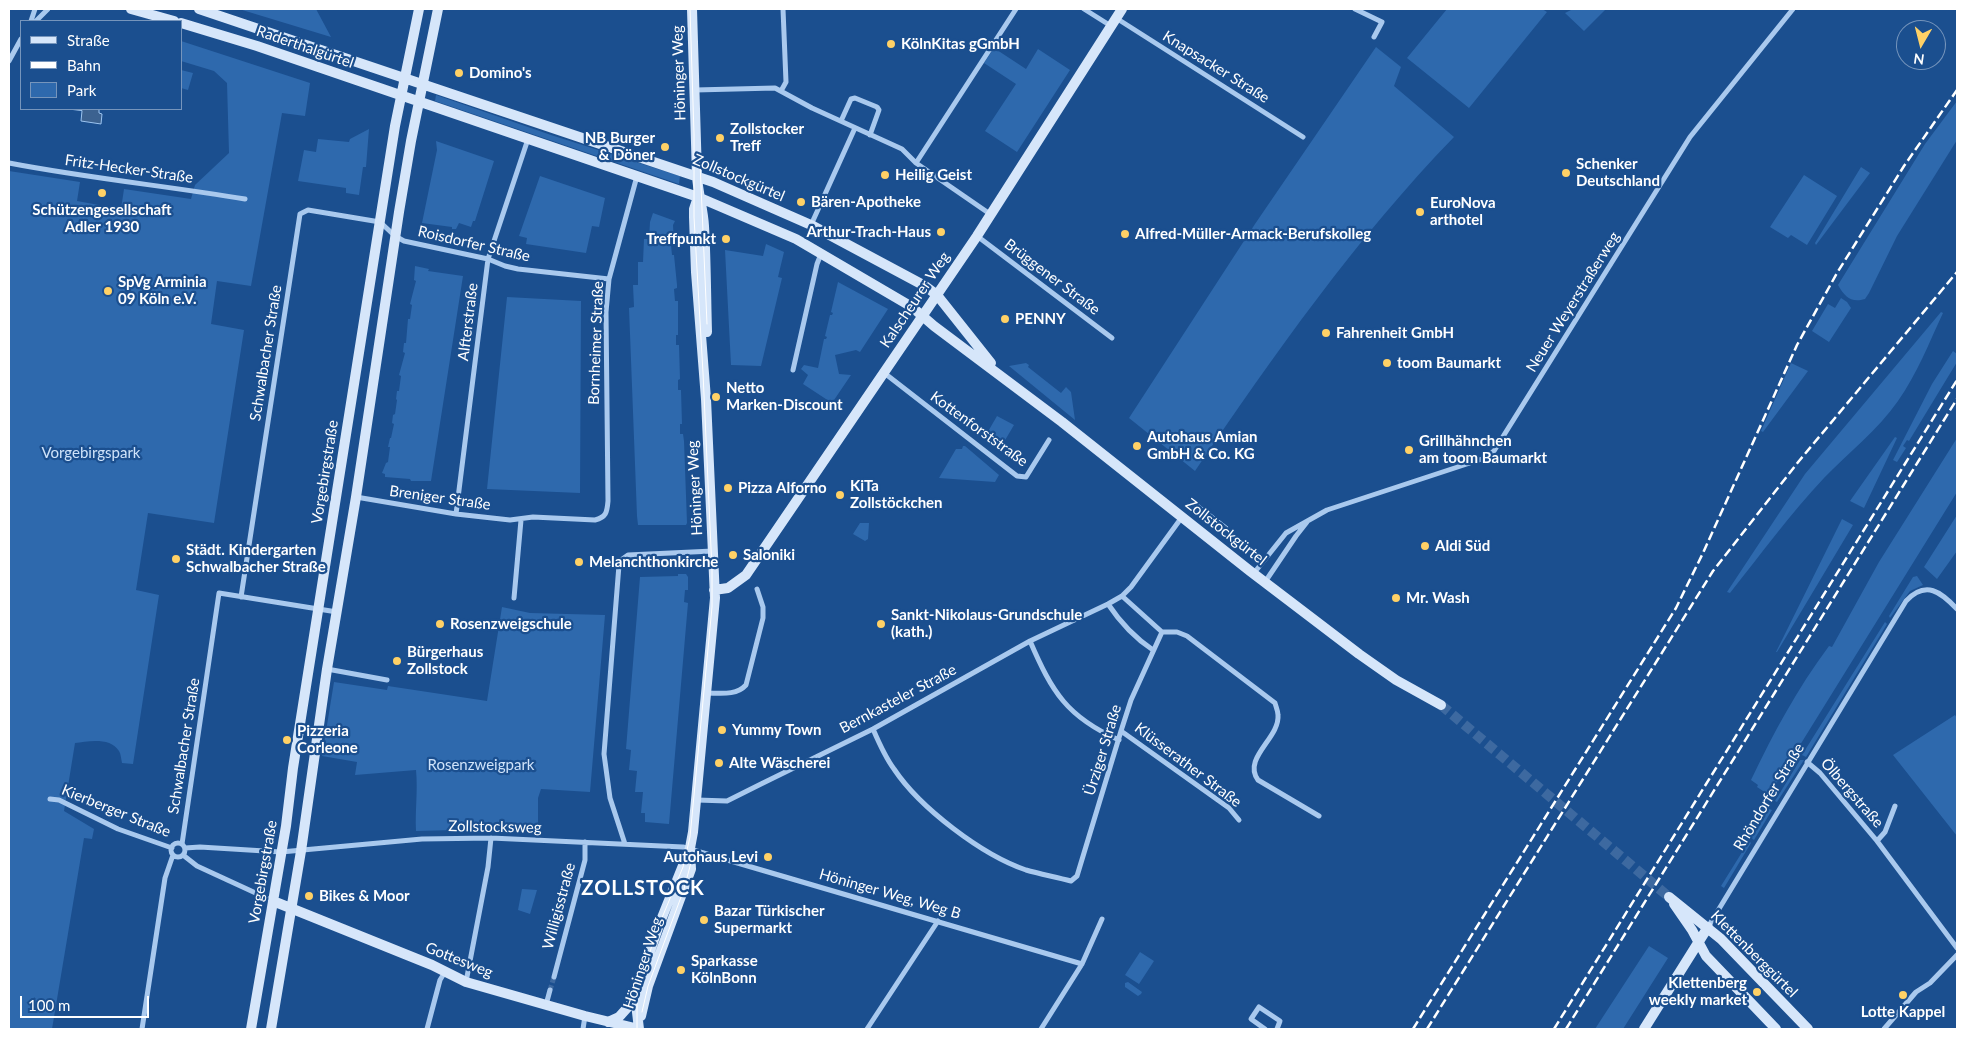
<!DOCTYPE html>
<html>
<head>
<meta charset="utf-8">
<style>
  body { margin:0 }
  #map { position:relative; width:1966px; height:1038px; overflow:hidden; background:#1b4f8f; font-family:Lato,sans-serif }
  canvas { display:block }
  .frame { position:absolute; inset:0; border:10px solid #fff; pointer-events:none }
  .legend { position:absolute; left:20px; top:20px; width:162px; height:90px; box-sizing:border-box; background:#1b4f8f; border:1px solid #7695bc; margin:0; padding:6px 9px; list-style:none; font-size:15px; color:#fff }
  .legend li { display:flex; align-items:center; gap:10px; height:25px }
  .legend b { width:25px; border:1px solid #7695bc }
  .north { position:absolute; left:1896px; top:20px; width:50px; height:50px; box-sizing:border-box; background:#1b4f8f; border:1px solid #7695bc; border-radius:50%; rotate:188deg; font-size:14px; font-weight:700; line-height:20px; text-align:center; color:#fff }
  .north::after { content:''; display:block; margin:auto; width:18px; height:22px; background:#ffd166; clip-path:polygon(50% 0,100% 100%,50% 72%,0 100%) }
  .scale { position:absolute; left:20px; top:996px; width:129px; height:22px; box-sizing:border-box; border:2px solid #fff; border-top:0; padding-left:6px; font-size:15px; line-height:18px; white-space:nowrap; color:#fff; -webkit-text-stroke:4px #1b4f8f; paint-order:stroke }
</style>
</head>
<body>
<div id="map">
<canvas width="1966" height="1038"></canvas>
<div class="frame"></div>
<ul class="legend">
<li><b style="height:6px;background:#d6e6fa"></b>Straße</li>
<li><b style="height:6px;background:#fff"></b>Bahn</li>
<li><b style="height:14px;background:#2e69ad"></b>Park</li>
</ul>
<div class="north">N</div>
<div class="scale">100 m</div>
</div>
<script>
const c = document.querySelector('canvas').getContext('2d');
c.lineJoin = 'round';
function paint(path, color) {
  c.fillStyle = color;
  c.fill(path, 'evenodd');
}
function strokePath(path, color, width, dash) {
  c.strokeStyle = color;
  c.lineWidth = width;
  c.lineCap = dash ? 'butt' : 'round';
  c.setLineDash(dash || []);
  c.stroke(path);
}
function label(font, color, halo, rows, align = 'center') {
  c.font = font + ' Lato,sans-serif';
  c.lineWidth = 4.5;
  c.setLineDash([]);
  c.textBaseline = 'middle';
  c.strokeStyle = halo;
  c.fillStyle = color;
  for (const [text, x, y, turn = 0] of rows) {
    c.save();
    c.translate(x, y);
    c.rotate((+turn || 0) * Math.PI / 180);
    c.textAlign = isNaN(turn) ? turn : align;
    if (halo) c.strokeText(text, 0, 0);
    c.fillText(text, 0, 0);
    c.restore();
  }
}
paint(new Path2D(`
  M239,9H316L331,37Z
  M1447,9H1542L1547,12L1469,108L1407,58Z
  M1573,9H1606L1584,31L1565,13Z
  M181,41L310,83L305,116L282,113L251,286L217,281L211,324L244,330L214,523L148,513L136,590L159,595L133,764L122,763C121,759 121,754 119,751C111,737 88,741 75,743L64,811L94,829L92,839L84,838L52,1029H9V171L80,182L77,201L121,209L124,189L191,199L195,185L229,153L227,83L214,71L181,61Z
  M1376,47L1401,67L1394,86L1454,137C1356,238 1274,355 1195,471L1129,418L1255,224Z
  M994,48L1026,69L1038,49L1070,70L1017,152L985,131L1016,84L984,63Z
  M181,70L193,73L188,90L181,88Z
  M436,95L551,135L680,176L679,184L435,101Z
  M1957,101V140L1897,236L1869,293L1865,299C1851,303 1845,297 1838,285L1925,144Z
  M369,129L366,167H363L359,195L346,193V188L298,181L304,150L316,152L318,139L349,142L350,139Z
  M436,141L494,161L475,221H473L471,227L459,223L456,229H452V227L422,223L437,150Z
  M1861,167L1870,173L1816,245L1815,243Z
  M1804,175L1837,196L1807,245L1791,235L1788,238L1770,227Z
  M540,176L605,198L599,227L592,226L586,253L526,244L527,238L519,236Z
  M653,213L675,221L673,225L674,245H671L672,255H674L677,285V288L674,289L675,301H678V335H676V345H679L680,379L678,380V390H681L682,424H680V434H683L684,441L687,523L686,525H638L637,516L629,308L634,307L633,285H638V262H643L644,239H649L650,222Z
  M766,244L784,252L778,277L782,278L761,366L731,365L725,250L763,256Z
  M415,266L429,269L428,271L463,276L431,481H411L410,479L385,477V474L382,473L386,463L388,462L390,447H388L390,438H391L394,424L392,423L393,415L395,414L397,400L396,399L397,391H399L401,376L399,375L405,353L403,352L404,343H406L408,319H410L412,305L410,304L416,281L414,280Z
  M838,282L888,309L860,352L856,350L835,355L839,374L851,375L832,403L803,384L808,375L801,369L804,365L818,368L824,339H826L827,337L825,336L830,315H832L833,313L831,312Z
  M507,297L581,301L580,493L487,489Z
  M1841,298L1847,302L1851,308L1829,342L1812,331L1828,304L1835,308Z
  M1941,312L1943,313C1929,343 1917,374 1898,401C1878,430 1848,453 1824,478C1790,514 1761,554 1730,593L1727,592L1805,474Z
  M1953,351L1957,354V362L1909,441L1907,440L1903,446L1906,448L1897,462L1893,460L1932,384Z
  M1026,363L1029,365L1028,367L1061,393L1066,387L1071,392L1075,420L1009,366Z
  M1791,363L1808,371L1763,432L1761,431Z
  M997,416L1014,425L1001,447L986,435Z
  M1895,437L1897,438L1864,508L1850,501Z
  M1957,438V492L1769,795L1757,787L1758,785L1751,780C1774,732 1797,689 1829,646L1832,647L1879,562Z
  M963,446H965L999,475L995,482L939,478L956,449H962Z
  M1957,515V551L1937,579L1924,567Z
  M1842,519L1853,525L1777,652H1776Z
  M860,523H869L868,539L865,541L853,534Z
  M678,574H686L688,577V590H685L684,602L688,603L669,824L645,822V813H641L643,792H635L637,771L629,770L631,750L626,749L640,577L678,576Z
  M1917,576L1923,585L1910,591L1890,618L1889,616L1913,577Z
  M502,607L530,613L605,615L590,792L541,789L538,798V830L496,829L416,831C415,810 418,791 416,770L355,775L357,762L322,756L334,682L387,690L388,686L487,701Z
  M1885,622L1887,624L1806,757L1802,755Z
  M1955,715L1957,718V836L1893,755Z
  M1800,760H1804L1777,802L1775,801Z
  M1769,809L1772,810L1754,840L1751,838Z
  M1749,841L1751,843L1724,888L1721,886Z
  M522,889L537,890L530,914L518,910Z
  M1649,946L1668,958L1623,1029H1595Z
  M1140,952L1154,961L1139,984L1125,975Z
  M1128,982L1142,992L1141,994L1138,996L1125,987V983Z`), '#2e69ad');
const water = new Path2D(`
  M69,109H99V113L102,114L101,124L81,121L82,111Z
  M1198,504L1228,527L1224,532L1194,509Z`);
paint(water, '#3c6290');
strokePath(water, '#9cc4f0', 1);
strokePath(new Path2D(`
  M550,990L554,977`), '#3d69a0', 5, [5, 2.5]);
strokePath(new Path2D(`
  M1441,705L1669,897`), '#3d69a0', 10, [10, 5]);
strokePath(new Path2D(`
  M1084,9L1111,26
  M1355,9L1382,22L1374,37
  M1116,18L1303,137
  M31,21L35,9
  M36,21L48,9
  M9,61L21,39
  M695,90L775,88L812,108L902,149L916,163L990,214
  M781,91L786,82L783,9
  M841,121L851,99L855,98L877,107L879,110L870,135
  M9,163C87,178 167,186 245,199
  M916,163L1016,9
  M811,225L855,128
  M977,236L1112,338
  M793,370L817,264L821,254
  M883,372L1017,476L1026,477L1049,440
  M356,497L456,514L510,520L533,517L595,520C606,517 607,513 608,501L606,312L609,279L637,176
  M456,514L488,259L528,139
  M1254,573L1286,533L1327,510L1485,458L1494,451L1690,137L1793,9
  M1265,582L1296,536L1307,522
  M1122,596L1162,632H1177L1187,636L1275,703C1276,707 1278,711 1278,715C1280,738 1242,758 1258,780L1319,816
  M241,597L300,214L308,210L380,222L395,236L404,241L488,259L505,266L518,269L609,279
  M514,598L521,520
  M1108,604C1120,622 1135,638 1153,650
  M1030,641C1052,692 1067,717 1119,740
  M327,669L387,680
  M706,693C720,693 736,696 746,685L763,618V607L757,589
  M873,729C879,743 885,757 894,769C920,808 982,855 1026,870C1040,874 1056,877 1071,881L1077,876L1121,731L1131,700L1162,632
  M1121,731L1229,808L1239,820
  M1807,762L1820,773L1877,841L1957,948
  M50,799L59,800L118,829L172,848
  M697,800L727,801L761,784L873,729L1030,641L1108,604L1122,596L1131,587L1182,517
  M1877,841L1885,832L1895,806
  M171 850a7 7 0 1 1 14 0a7 7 0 1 1-14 0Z
  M182,844L219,593L337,612
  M625,844L610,798L604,754L619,565L621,560L628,555L713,551
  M185,848L200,847L281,852L422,839L491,838L683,847L1082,964
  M183,855L197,866L273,901
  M1708,927L1906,601C1926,580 1941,592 1957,609
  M554,977L585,860V842
  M466,982L488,867L491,838
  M546,1005L550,990
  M142,1029L165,878L173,855
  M427,1029L440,980L445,972
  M583,1029L585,1016
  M867,1029L938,921
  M1041,1029L1082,964L1102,919
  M1265,1029L1251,1019L1259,1007L1280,1021L1277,1029
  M1884,1029L1916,992L1930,983L1957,955`), '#a9c9ee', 5);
strokePath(new Path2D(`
  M131,9L174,21
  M199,9L713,182L811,225L925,286L937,295L991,363
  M692,9L697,176C698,193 703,209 704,226C706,261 706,297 707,332
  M181,23L257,46L698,197L796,239L912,307L934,326L1062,422L1250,571L1359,654L1396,680L1441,705
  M714,590L728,588L746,575L977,236L1122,9
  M1669,897L1721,939L1808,1029
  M273,901L432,965L466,982L585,1016L639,1029
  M1674,904L1692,930L1706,956L1776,1029
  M641,1016L648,986L691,869L690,851
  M608,1022L619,1017L637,997
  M251,1029L286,826L293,768L395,126L419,9
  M271,1029L301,851L327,669L356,497L399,212L411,141L438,9
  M639,1029L636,1004L639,984L659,925L690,848L693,832L715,598L706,399L696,272L694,217V209L698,197
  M1644,1029L1708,927`), '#d6e6fa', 10);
strokePath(new Path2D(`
  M700,162L707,324
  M642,1012L648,986L684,889L693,855
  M637,1029V997L639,984L659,925L683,867L690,837L712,607V570L703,373L694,217V134L690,9`), '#fff', 1);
strokePath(new Path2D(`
  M1413,1029L1676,608L1703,553L1797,345L1837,273L1904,166L1957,90
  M1427,1029L1713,571L1799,461L1957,272
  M1554,1029L1957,380
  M1566,1029L1957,399`), '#fff', 2.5, [9, 4]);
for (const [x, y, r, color] of [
  [891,44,5,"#ffd166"],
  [459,73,5,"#ffd166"],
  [720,138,5,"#ffd166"],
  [665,147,5,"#ffd166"],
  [1566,173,5,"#ffd166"],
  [885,175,5,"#ffd166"],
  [102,193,5,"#ffd166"],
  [801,202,5,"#ffd166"],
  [1420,212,5,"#ffd166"],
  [941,232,5,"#ffd166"],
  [1125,234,5,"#ffd166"],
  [726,239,5,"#ffd166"],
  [108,291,5,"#ffd166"],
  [1005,319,5,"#ffd166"],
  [1326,333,5,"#ffd166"],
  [1387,363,5,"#ffd166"],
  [716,397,5,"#ffd166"],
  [1137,446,5,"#ffd166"],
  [1409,450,5,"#ffd166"],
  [728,488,5,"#ffd166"],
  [840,495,5,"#ffd166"],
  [1425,546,5,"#ffd166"],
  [733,555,5,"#ffd166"],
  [176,559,5,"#ffd166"],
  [579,562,5,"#ffd166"],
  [1396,598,5,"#ffd166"],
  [440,624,5,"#ffd166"],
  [881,624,5,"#ffd166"],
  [397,661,5,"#ffd166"],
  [722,730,5,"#ffd166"],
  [287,740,5,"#ffd166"],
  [719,763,5,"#ffd166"],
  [768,857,5,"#ffd166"],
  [309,896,5,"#ffd166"],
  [704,920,5,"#ffd166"],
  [681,970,5,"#ffd166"],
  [1757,992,5,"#ffd166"],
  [1903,995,5,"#ffd166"]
]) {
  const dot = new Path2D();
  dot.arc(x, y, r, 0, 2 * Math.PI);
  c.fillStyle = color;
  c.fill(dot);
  strokePath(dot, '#1b4f8f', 2);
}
label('bold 15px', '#fff', '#1b4f8f', [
  ["KölnKitas gGmbH",901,44],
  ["Domino's",469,73],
  ["Zollstocker",730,129],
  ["Treff",730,146],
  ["NB Burger",655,138,"right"],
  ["& Döner",655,155,"right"],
  ["Schenker",1576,164],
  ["Deutschland",1576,181],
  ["Heilig Geist",895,175],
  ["Bären-Apotheke",811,202],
  ["EuroNova",1430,203],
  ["arthotel",1430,220],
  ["Schützengesellschaft",102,210,"center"],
  ["Adler 1930",102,227,"center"],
  ["Arthur-Trach-Haus",931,232,"right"],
  ["Alfred-Müller-Armack-Berufskolleg",1135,234],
  ["Treffpunkt",716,239,"right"],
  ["SpVg Arminia",118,282],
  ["09 Köln e.V.",118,299],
  ["PENNY",1015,319],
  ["Fahrenheit GmbH",1336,333],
  ["toom Baumarkt",1397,363],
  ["Netto",726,388],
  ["Marken-Discount",726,405],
  ["Autohaus Amian",1147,437],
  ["GmbH & Co. KG",1147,454],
  ["Grillhähnchen",1419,441],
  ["am toom Baumarkt",1419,458],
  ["KiTa",850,486],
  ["Zollstöckchen",850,503],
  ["Pizza Alforno",738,488],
  ["Aldi Süd",1435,546],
  ["Städt. Kindergarten",186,550],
  ["Schwalbacher Straße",186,567],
  ["Saloniki",743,555],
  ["Melanchthonkirche",589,562],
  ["Mr. Wash",1406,598],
  ["Sankt-Nikolaus-Grundschule",891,615],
  ["(kath.)",891,632],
  ["Rosenzweigschule",450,624],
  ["Bürgerhaus",407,652],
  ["Zollstock",407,669],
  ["Yummy Town",732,730],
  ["Pizzeria",297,731],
  ["Corleone",297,748],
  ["Alte Wäscherei",729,763],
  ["Autohaus Levi",758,857,"right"],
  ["Bikes & Moor",319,896],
  ["Bazar Türkischer",714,911],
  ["Supermarkt",714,928],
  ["Sparkasse",691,961],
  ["KölnBonn",691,978],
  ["Klettenberg",1747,983,"right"],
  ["weekly market",1747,1000,"right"],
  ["Lotte Kappel",1903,1012,"center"]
], 'left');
label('15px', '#fff', '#1b4f8f', [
  ["Raderthalgürtel",305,47,19],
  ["Knapsacker Straße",1216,67,32],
  ["Höninger Weg",679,73,-92],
  ["Fritz-Hecker-Straße",129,169,8],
  ["Zollstockgürtel",739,178,23],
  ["Roisdorfer Straße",474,244,13],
  ["Brüggener Straße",1052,277,37],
  ["Kalscheurer Weg",915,300,-56],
  ["Neuer Weyerstraßerweg",1573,302,-58],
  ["Alfterstraße",468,322,-83],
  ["Bornheimer Straße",596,343,-88],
  ["Schwalbacher Straße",266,353,-81],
  ["Kottenforststraße",979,429,36],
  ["Vorgebirgstraße",325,472,-81],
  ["Höninger Weg",695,488,-93],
  ["Breniger Straße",440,498,8],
  ["Zollstockgürtel",1226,532,38],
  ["Bernkasteler Straße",898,699,-28],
  ["Schwalbacher Straße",184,746,-81],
  ["Ürziger Straße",1103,750,-73],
  ["Klüsserather Straße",1188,765,37],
  ["Ölbergstraße",1852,793,49],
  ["Rhöndorfer Straße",1769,797,-59],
  ["Kierberger Straße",116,811,22],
  ["Zollstocksweg",495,827,1],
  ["Vorgebirgstraße",263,872,-80],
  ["Höninger Weg, Weg B",890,894,16],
  ["Willigisstraße",559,906,-75],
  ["Klettenberggürtel",1754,954,45],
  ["Gottesweg",459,960,22],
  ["Höninger Weg",643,963,-72]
]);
label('15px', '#cfe3fa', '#1b4f8f', [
  ["Vorgebirgspark",91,453],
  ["Rosenzweigpark",481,765]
]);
c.letterSpacing = '1px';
label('bold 20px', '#fff', '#1b4f8f', [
  ["ZOLLSTOCK",643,889]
]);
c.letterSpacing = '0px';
</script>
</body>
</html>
